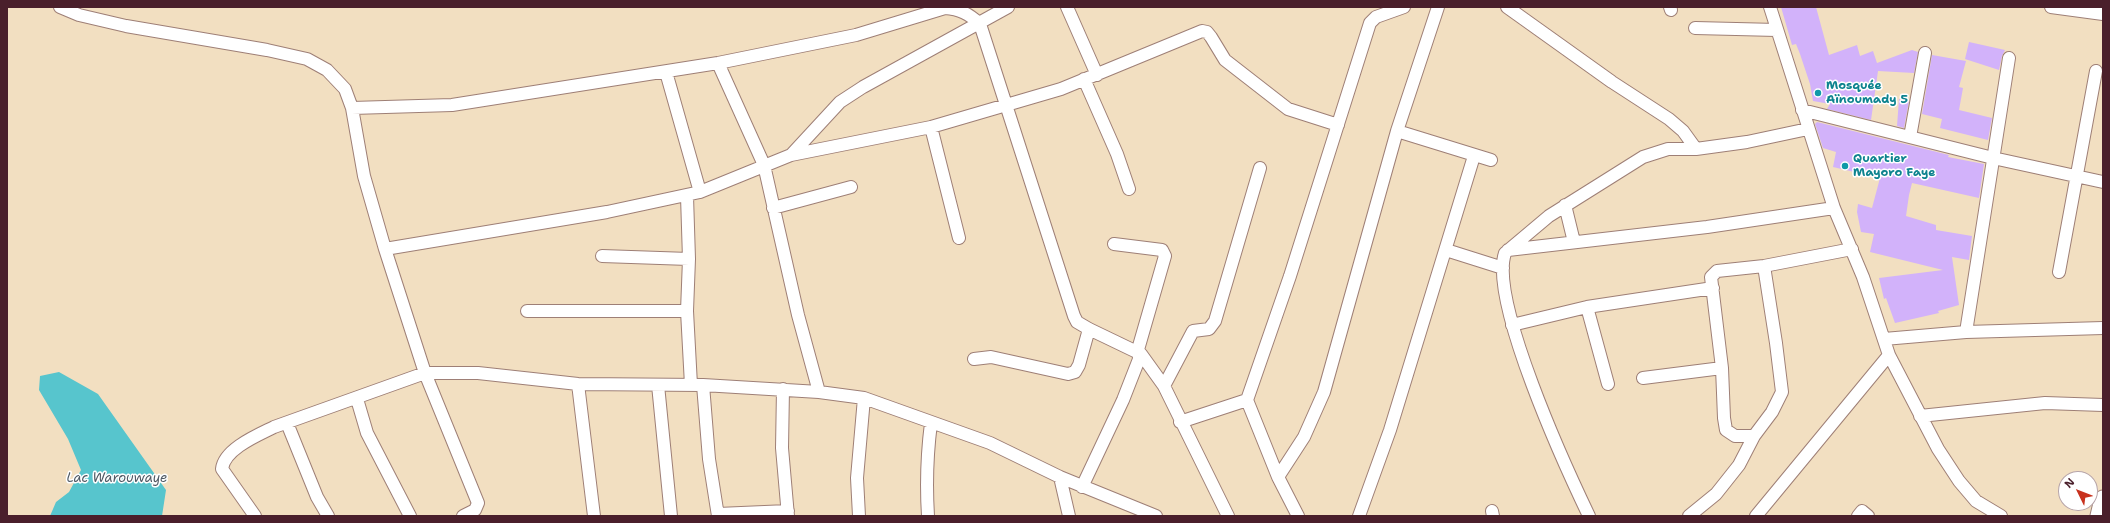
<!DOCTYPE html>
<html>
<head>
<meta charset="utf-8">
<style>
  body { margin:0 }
  #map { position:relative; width:2110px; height:523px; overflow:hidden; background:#f2dfc1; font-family:"Shantell Sans",sans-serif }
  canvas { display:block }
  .frame { position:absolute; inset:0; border:8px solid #4a1f2b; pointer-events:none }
  .north { position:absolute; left:2058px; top:471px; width:40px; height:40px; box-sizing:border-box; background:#fff; border:1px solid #b7a5aa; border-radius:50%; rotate:313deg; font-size:11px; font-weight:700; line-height:16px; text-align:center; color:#4a1f2b }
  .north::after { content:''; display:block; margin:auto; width:14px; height:18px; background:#c8321e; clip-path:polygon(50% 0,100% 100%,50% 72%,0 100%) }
</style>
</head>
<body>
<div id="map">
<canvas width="2110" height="523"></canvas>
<div class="frame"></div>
<div class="north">N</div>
</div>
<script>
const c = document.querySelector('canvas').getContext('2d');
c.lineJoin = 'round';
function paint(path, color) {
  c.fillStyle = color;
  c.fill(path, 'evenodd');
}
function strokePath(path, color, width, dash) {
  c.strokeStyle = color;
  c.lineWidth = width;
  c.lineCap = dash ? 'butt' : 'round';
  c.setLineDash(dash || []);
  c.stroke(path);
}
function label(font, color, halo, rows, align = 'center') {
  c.font = font + ' "Shantell Sans",sans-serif';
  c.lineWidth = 3;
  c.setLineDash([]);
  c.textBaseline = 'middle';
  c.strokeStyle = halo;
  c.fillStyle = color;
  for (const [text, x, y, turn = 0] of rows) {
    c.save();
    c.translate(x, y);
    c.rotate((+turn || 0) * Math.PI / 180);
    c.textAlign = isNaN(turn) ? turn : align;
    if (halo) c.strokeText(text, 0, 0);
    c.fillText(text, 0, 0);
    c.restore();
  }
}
paint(new Path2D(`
  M59,372L98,394L166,490L162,516H50L56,502L69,492L81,470L68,439L39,390L40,376Z`), '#57c5cd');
paint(new Path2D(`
  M1781,7H1816L1829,55L1857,45L1860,56L1873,51L1877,63L1912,50L1918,52L1914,73L1878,71L1871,120L1827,109L1830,104L1813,101L1810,84L1800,54L1796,44L1792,45Z
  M1969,42L2005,50L2002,56L1999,70L1965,59Z
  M1932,55L1966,61L1959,87L1963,88L1959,110L1992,118L1988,140L1940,128L1942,119L1922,114Z
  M1899,99L1909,101L1904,128L1897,126Z
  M1817,122L1949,155L1948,157L1984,164L1979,198L1912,183L1909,195L1906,216L1936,225V230L1972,236L1969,260L1952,257L1959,305L1938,311L1939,313L1895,323L1886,298L1884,299L1879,278L1943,270L1870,252L1874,234L1861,232L1857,212L1858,204L1872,208L1880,178L1833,167L1836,152L1823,148L1815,124Z`), '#d2b2fa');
const street = new Path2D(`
  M60,7L79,15L126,26L267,50L307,59L327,70L345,89L352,108L364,176L385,249L425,373L478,503L475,510L463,516
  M1067,7L1097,75
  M1507,7L1612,82L1669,119L1683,131L1696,149
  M1670,7L1671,10
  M1770,7L1834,208L1863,277L1889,355L1938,449L1959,481L1976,501L2001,516
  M2051,7L2103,14
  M1695,28L1777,30
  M718,63L764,165L798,315L819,392
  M666,72L700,192
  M1084,79L1117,154L1129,189
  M352,108L452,105L718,63L856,35L945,8C960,9 969,14 980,24L1074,316L1077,322L1089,329L1141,354L1164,386L1228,516
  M1802,110L1993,158L2103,182
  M931,127L959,238
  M1397,131L1491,160
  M1910,137L1925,53
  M791,155L931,127L1061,89L1202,31L1207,32L1211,37L1225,60L1288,109L1338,125
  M687,196L689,259L687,311L691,385
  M1565,205L1574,242
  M773,208L851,187
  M1114,244L1162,250L1165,256L1137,353
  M385,249L607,212L700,192L791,155L840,102L863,87L1008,7
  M1446,250L1503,268
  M1508,250L1707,227L1834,208
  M602,256L689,259
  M2059,272L2096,71
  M1587,307L1608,384
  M527,311H687
  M1512,325L1587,307L1713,288
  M1966,332L2009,58
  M1884,339L1966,332L2103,328
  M974,359L991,357L1068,374L1075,372L1079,365L1089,329
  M1643,378L1722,368
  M578,384L594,516
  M658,385L671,516
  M703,385L709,459L718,516
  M1164,386L1193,331L1209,329L1215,321L1260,168
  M783,389L782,448L788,516
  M357,399L367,433L410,516
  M1920,416L2045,403L2103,405
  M1180,422L1247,400
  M287,423L317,497L328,516
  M1754,436H1735L1726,430L1724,418L1722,368L1711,277L1717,271L1764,266L1852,249
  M1060,477L1069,516
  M1278,477L1304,437L1324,392L1397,131L1438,7
  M1082,487L1123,400L1141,354
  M1492,511L1493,516
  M718,514L788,511
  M255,516L222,469C224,449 258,435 274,427L425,373H478L578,384L703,385L819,392L864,398L990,443L1060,477L1156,516
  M859,516L857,478L864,398
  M928,516C926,484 927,454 931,423
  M1298,516L1278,477L1247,400L1290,276L1370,23L1376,17L1404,7
  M1359,516L1390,430L1474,156
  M1589,516C1566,468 1489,301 1505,253L1549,216L1643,157L1668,149H1696L1747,142L1808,129
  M1689,516L1716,494L1739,465L1754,436L1772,412L1782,392L1776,343L1764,266
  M1756,516L1889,355
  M1858,516L1862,511L1868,516`);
const secondary = new Path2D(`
  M2099,516L2103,499`);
strokePath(street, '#9e7f76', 14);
strokePath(secondary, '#9e7f76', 19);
strokePath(street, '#fff', 12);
strokePath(secondary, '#fff', 17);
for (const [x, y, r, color] of [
  [1818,93,4,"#0f9aa8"],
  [1845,166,4,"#0f9aa8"]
]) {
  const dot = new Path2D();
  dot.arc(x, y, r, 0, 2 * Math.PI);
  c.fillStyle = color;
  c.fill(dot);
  strokePath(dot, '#fff', 1.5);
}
label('bold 12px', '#0d838f', '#fff', [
  ["Mosquée",1826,86],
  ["Aïnoumady 5",1826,100],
  ["Quartier",1853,159],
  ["Mayoro Faye",1853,173]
], 'left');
label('italic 13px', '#4f5964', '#fff', [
  ["Lac Warouwaye",117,479]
]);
</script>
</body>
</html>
